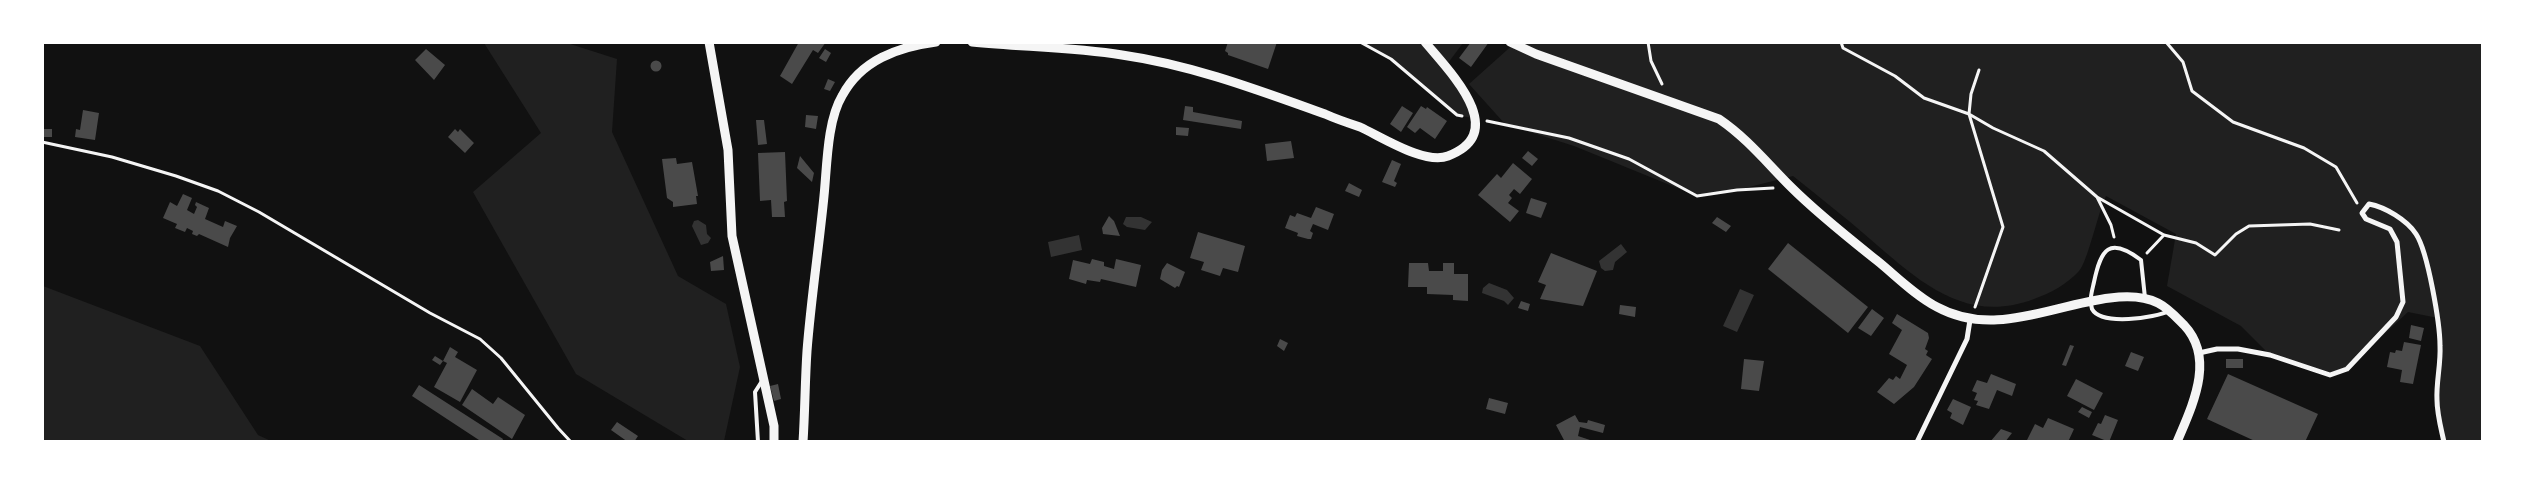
<!DOCTYPE html>
<html>
<head>
<meta charset="utf-8">
<style>
  body { margin:0 }
  #map { position:relative; width:2525px; height:484px; overflow:hidden; background:#111; font-family:"Exo 2",sans-serif }
  canvas { display:block }
  .frame { position:absolute; inset:0; border:44px solid #fff; pointer-events:none }
</style>
</head>
<body>
<div id="map">
<canvas width="2525" height="484"></canvas>
<div class="frame"></div>
</div>
<script>
const c = document.querySelector('canvas').getContext('2d');
c.lineJoin = 'round';
function paint(path, color) {
  c.fillStyle = color;
  c.fill(path, 'evenodd');
}
function strokePath(path, color, width, dash) {
  c.strokeStyle = color;
  c.lineWidth = width;
  c.lineCap = dash ? 'butt' : 'round';
  c.setLineDash(dash || []);
  c.stroke(path);
}
paint(new Path2D(`
  M1516,42L2482,43V441H2444C2434,401 2441,359 2438,318L2408,312L2347,369L2330,375L2270,355L2241,326L2167,286L2176,234L2106,196C2098,212 2088,261 2079,271C2067,284 2051,293 2034,299C1965,325 1919,281 1870,239C1845,217 1819,197 1793,176L1737,190L1697,196L1574,146L1505,124L1469,84Z
  M484,43H567L617,59L612,132L678,276L726,304L740,367L724,441H688L576,374L473,192L541,133Z
  M1360,43H1463L1445,67L1477,119L1457,115L1391,59Z
  M43,286L200,346L258,435L271,441H43Z`), '#202020');
paint(new Path2D(`
  M1126,217H1141L1152,222L1145,230L1127,227L1123,224Z
  M698,220L706,225L707,234L711,238L708,243L701,245L692,226L694,221Z
  M1079,235L1082,250L1051,257L1048,242Z
  M1621,244L1627,252L1615,262L1613,270L1605,271L1601,268L1599,261Z
  M1489,283L1507,290L1514,298L1508,305L1504,301L1482,293L1483,288Z
  M1740,289L1754,295L1737,332L1723,326Z`), '#333');
paint(new Path2D(`
  M799,42H826L818,53L813,50L792,84L780,76Z
  M1228,42H1277L1268,69L1228,55V53L1225,51Z
  M1471,42H1489L1471,67L1459,58Z
  M426,49L445,65L434,80L415,60Z
  M825,49L831,53L826,62L819,58Z
  M650.5 66a5.5 5.5 0 1 1 11 0a5.5 5.5 0 1 1-11 0Z
  M828,79L835,82L830,91L824,89Z
  M1185,106L1193,107V112L1242,121L1241,129L1183,120Z
  M1402,106L1413,113L1401,132L1390,124Z
  M1421,106L1426,109L1427,107L1447,121L1435,139L1420,128L1415,133L1407,127Z
  M83,110L99,113L95,140L75,137L76,129L80,130Z
  M806,115L818,116L816,129L805,127Z
  M756,120H764L767,144L758,145Z
  M1176,127L1189,128L1188,136L1176,135Z
  M42,129H52V137H42Z
  M455,129L458,132L460,129L474,143L465,153L448,137Z
  M1291,141L1294,158L1267,161L1265,144Z
  M1528,151L1538,159L1532,166L1522,158Z
  M785,152L787,201L784,202L785,217H772L771,200L760,201L758,153Z
  M800,156L814,173L812,182L797,168Z
  M676,158L677,164L692,162L698,196H696L697,204L673,207V202L667,198L662,159Z
  M1392,160L1401,164L1394,181L1397,183L1395,187L1382,182Z
  M1513,163L1532,179L1520,194L1514,189L1509,195L1512,198L1508,203L1519,211L1510,222L1478,195L1497,174L1501,178Z
  M1349,183L1362,190L1359,197L1345,191Z
  M183,194L192,198L187,210L194,214L197,207L195,205L196,202L209,208L205,219L223,227L225,221L237,226L230,238L228,247L199,234L197,236L192,234L193,231L187,228L185,232L175,228L177,224L163,218L170,202L177,206Z
  M1531,198L1547,203L1541,218L1526,213Z
  M1316,207L1334,214L1328,230L1313,224L1310,231L1313,233L1311,239H1308L1297,236L1298,233L1285,228L1290,215L1295,217L1297,213L1311,218Z
  M1109,216L1114,221L1120,236L1103,234L1102,228Z
  M1717,217L1731,226L1726,232L1712,223Z
  M1198,232L1245,246L1238,272L1223,268L1220,276L1201,270L1204,262L1190,258Z
  M1788,243L1868,307L1848,333L1768,269Z
  M1551,253L1597,271L1583,306L1540,299L1546,285L1538,282Z
  M723,256L724,270L711,271L710,262Z
  M1092,259L1104,262V266L1114,269L1116,259L1141,265L1136,287L1101,279L1100,282L1087,280L1086,284L1069,279L1073,260L1090,264Z
  M1167,263L1185,272L1179,287L1177,286L1175,288L1160,279L1162,270Z
  M1409,263H1428L1429,271H1443V263H1454V274H1468V301L1453,300V295L1427,294V287H1408Z
  M1521,301L1530,304L1528,311L1518,308Z
  M1620,305L1636,307L1635,317L1619,314Z
  M1872,309L1884,318L1871,336L1858,328Z
  M1897,314L1928,333L1929,338L1925,349L1928,351L1926,355L1932,359L1914,387L1894,404L1877,392L1889,378L1893,380L1896,376L1900,379L1907,365L1889,354L1902,330L1892,323Z
  M2411,325L2424,328L2421,341L2409,338Z
  M1280,339L1288,343L1284,351L1277,346Z
  M2404,342L2421,345L2413,384L2400,382L2402,370L2387,367L2390,352L2395,353L2396,350L2402,351Z
  M2070,345L2074,346L2066,366L2062,365Z
  M450,347L458,352L455,357L477,370L460,402L434,387L447,363L443,361L440,365L432,360L435,356L443,361Z
  M2131,352L2144,357L2138,371L2125,366Z
  M1744,359L1764,361L1759,391L1741,389Z
  M2226,359H2243V368H2226Z
  M1991,374L2016,384L2012,396L1997,390L1989,409L1976,405L1978,401L1974,400L1977,393L1972,391L1977,380L1987,383Z
  M2228,374L2318,414L2305,442H2257L2207,419Z
  M2076,379L2103,393L2094,410L2067,396Z
  M778,384L781,399L774,401L770,386Z
  M419,385L503,439L502,442H482L412,396Z
  M472,389L493,404L498,397L525,415L512,439L462,405Z
  M1489,398L1508,403L1505,414L1486,409Z
  M1953,399L1971,407L1963,425L1950,418L1952,413L1947,410Z
  M2082,407L2092,412L2089,418L2078,412Z
  M1575,415L1579,422L1587,423L1588,420L1605,425L1603,433L1580,427L1578,436L1596,442H1565L1556,425Z
  M2105,415L2118,420L2109,442L2092,435L2098,423L2101,424Z
  M2048,418L2074,429L2068,442H2026L2035,424L2043,428Z
  M617,422L638,436L634,442H628L611,430Z
  M2001,429L2012,433L2005,442H1990Z`), '#4a4a4a');
strokePath(new Path2D(`
  M1360,42L1391,59L1457,115L1462,116
  M1648,42L1651,61L1662,84
  M1841,42L1843,48L1895,76L1924,98L1969,114L2003,227L1975,307
  M2166,42L2183,62L2192,91L2233,122L2304,148L2336,167L2357,203
  M1979,70L1971,94L1969,114L1993,128L2044,151L2097,197L2164,235L2196,243L2215,255L2236,234L2249,226L2310,224L2339,230
  M1487,121L1569,138L1629,159L1697,196L1737,190L1773,188
  M42,142L112,157L176,176L218,191L259,212L430,313L480,339L501,358L558,428L571,442
  M2097,197L2111,225L2114,237
  M2147,253L2164,235`), '#f5f5f5', 3);
strokePath(new Path2D(`
  M2145,298L2141,260C2109,236 2101,249 2094,282C2092,291 2089,300 2092,309C2101,326 2155,318 2169,311
  M758,442L755,392L762,381`), '#f5f5f5', 4);
strokePath(new Path2D(`
  M2199,353L2217,349H2238L2270,355L2330,375L2347,369L2396,317L2403,302L2397,242L2390,229L2366,219L2362,213L2369,204C2385,207 2407,220 2416,234C2428,252 2440,324 2440,346C2441,364 2436,382 2437,400C2437,414 2441,428 2444,442
  M1917,442L1967,339L1970,320`), '#f5f5f5', 5);
strokePath(new Path2D(`
  M709,42L728,150L732,236L774,426V442
  M972,42C1021,47 1073,47 1122,55C1192,65 1258,90 1325,114C1336,119 1348,123 1360,127C1382,137 1425,165 1448,156C1511,132 1449,71 1425,42
  M1510,42L1536,54L1719,119C1747,138 1767,163 1791,187C1818,214 1850,239 1880,263C1898,278 1916,296 1937,307C1994,338 2051,305 2110,298C2126,296 2144,296 2158,303C2168,308 2176,317 2184,325C2216,359 2192,406 2177,442
  M803,442C805,411 805,381 807,351C811,299 819,247 824,196C827,167 827,121 842,96C861,60 898,47 936,42`), '#f5f5f5', 9);
</script>
</body>
</html>
